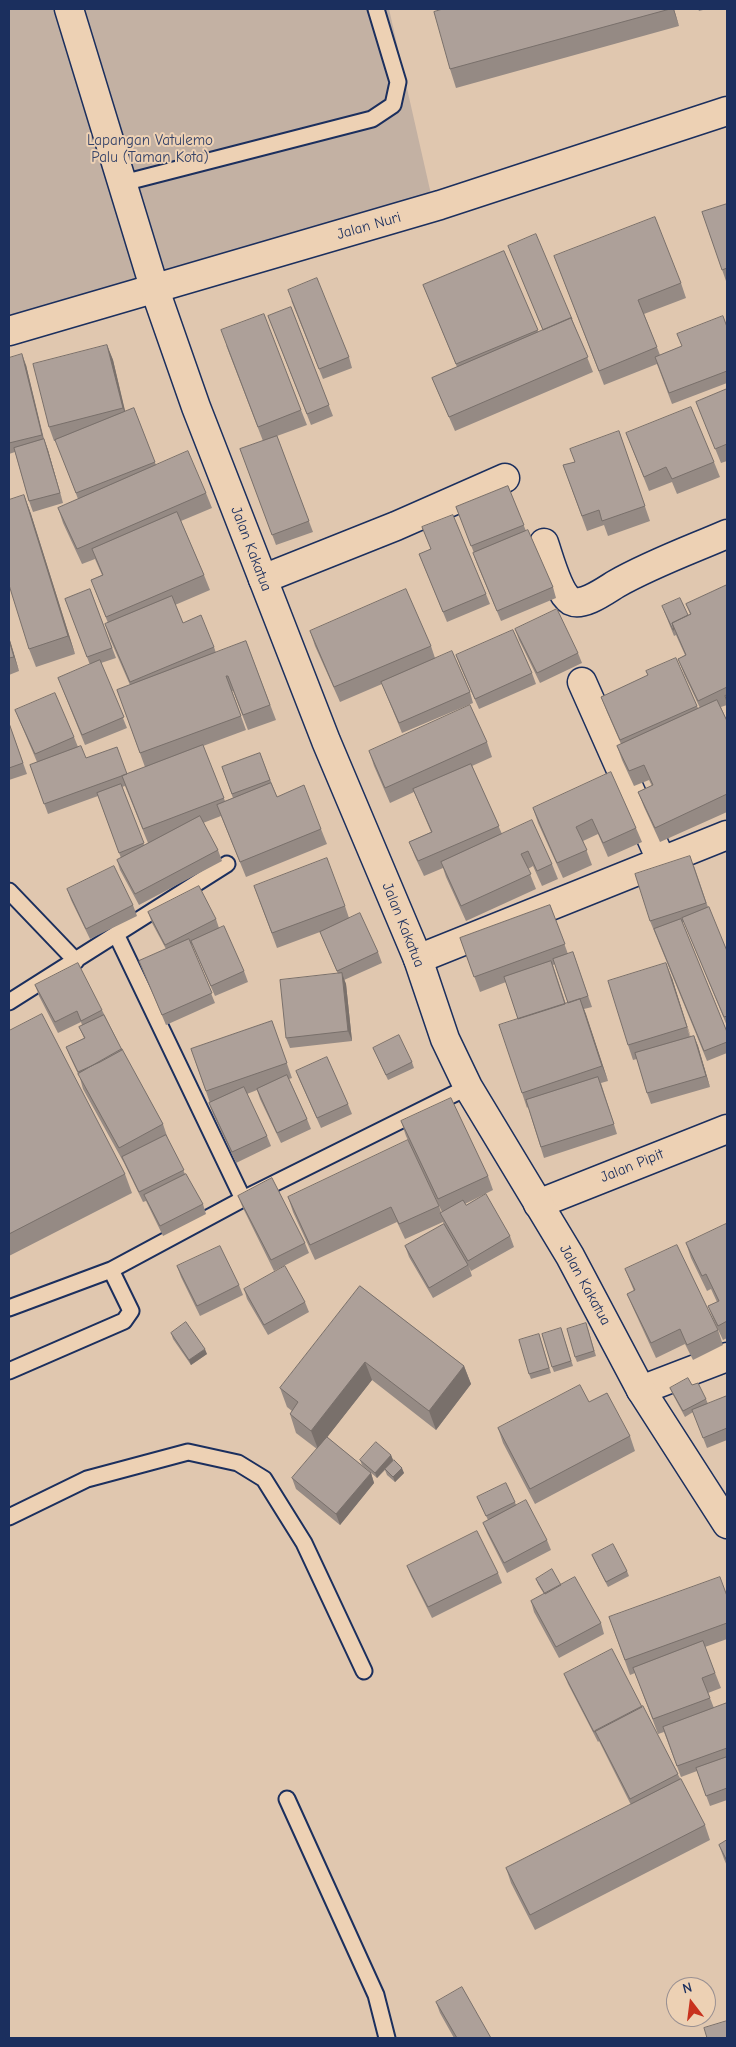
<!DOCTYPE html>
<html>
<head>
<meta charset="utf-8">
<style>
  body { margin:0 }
  #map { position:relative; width:736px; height:2047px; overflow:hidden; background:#e0c7af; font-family:"Comic Neue",sans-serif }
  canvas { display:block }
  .frame { position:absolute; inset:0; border:10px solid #1b2f5e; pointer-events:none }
  .north { position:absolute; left:666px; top:1977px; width:50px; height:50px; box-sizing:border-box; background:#edd1b4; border:1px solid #999092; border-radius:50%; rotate:345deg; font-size:14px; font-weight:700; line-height:20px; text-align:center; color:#1b2f5e }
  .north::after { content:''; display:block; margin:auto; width:18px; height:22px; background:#c8321e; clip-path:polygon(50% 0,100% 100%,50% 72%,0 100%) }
</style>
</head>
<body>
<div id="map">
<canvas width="736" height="2047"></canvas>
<div class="frame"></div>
<div class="north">N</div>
</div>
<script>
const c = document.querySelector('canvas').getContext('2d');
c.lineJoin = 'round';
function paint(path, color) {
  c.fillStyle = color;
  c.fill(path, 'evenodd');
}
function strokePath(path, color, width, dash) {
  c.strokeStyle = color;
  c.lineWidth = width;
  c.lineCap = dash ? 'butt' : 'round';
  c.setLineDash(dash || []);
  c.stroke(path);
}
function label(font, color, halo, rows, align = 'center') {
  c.font = font + ' "Comic Neue",sans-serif';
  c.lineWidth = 4;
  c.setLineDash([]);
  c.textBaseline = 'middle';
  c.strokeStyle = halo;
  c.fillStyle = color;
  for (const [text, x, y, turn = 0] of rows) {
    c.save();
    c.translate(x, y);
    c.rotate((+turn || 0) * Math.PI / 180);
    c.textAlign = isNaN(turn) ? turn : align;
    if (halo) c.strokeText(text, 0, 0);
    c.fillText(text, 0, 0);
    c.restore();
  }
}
paint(new Path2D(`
  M9,9H389L433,203L9,339Z`), '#c3b1a3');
const service = new Path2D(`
  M123,183L372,119L393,105L398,82L376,9
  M9,891L76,961
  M116,934L243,1199
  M9,1002L227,864
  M9,1308L111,1270L243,1199L468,1087
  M9,1371L124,1321L131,1311L111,1270
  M9,1517L87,1479L188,1452L238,1463L264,1479L304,1543L364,1671
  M287,1799L376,1995L387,2038`);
const minor = new Path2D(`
  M9,331L440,205L727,111
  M544,543C549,557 558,593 571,601C583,607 606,590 616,584C651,564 690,550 727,534
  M263,579L396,526L505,478
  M582,682L661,860
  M418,959L727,835
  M538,1204L727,1129
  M641,1390L727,1357`);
const tertiary = new Path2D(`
  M69,9L154,287L196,407L326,741L418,959L445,1039L468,1087L570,1256L641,1390L727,1524`);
strokePath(service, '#1b2f5e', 19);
strokePath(minor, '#1b2f5e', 31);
strokePath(tertiary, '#1b2f5e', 31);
strokePath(service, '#edd1b4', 15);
strokePath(minor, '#edd1b4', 28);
strokePath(tertiary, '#edd1b4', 28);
paint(new Path2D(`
  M443,9H674L679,26L456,88L450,69Z
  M698,9H707L699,11Z
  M727,204V280L726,281L702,212Z
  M508,246L572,319L593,372L455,431L438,392L432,378L457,367L423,285L504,251L538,332L543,330Z
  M554,256L681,283L686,298L644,314L660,355L682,347L727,327V383L672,404L657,364L604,385Z
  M291,300L349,357L352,368L323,379Z
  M291,307L333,416L311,425L268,316Z
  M107,345L113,360L125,412L134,408L156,465L206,493L212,508L181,521L204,575L210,590L175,605L183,623L214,647L216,653L246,641L276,720L248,730L233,691H232L246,730L203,746L225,801L233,798L222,767L260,753L277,797L321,829L327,844L246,877L221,816L203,823L218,850L222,861L139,905L120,870L117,860L121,858L98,796L48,814L30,765L37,762L15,710L74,737L78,747L86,758L127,774L145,767L117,690L130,685L110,639L105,624L108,623L91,580L102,575L95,559L82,564L63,523L58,508L78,499L56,441H54L49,427ZM125,786L148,843L144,845L122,787Z
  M226,345L301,410L307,425L277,436L313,532L276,545L240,449L263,441Z
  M9,358L26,365L44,439L48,450L63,503L33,512L29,501L15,452L9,454Z
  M727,389V461L721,463L696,402Z
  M619,431L650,521L608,536L604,525L587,531L563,465L575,462Z
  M626,433L714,462L720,477L677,494L672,482L649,491Z
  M508,486L526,531L553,587L556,598L501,621L477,564L473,553H474L456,507Z
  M24,495L31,514L75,654L36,667L29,649Z
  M422,527L486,594L490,604L447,622L419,554L431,549Z
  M727,585V705L721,707L727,721V812L660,842L644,807L638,792L652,786L649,780L634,786L622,760L617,746L621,744L607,712L601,697L648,676L646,671L697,706L698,708H700L684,674L678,659L685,655L676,635L674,636L664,611L688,615L690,614L686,604Z
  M90,589L116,658L101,663L127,728L85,745L58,678L90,665L65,599Z
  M515,629L578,653L582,663L540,683L519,640Z
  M310,631L431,646L435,658L470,692L473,703L402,733L382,684L340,702L315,646Z
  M9,637L19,671L9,675Z
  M456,655L532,673L536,684L479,709L460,666Z
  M9,723L27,774L9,780Z
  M487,742L492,757L472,766L502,834L552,864L558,879L542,886L533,866L528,869L536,889L466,921L446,877L443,868L424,876L415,857L409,842L431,832L414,792L390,803L374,766L369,751Z
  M533,808L636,828L642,842L608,857L598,834L583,841L592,865L563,878L538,823Z
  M694,866L708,907L727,951V1026L684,922H682L727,1032V1053L707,1061L650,921Z
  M254,886L345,906L349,918L378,952L382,963L344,980L346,984L352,1041L290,1048L286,1038L338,974L320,932L277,948Z
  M67,889L133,905L137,916L90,939L71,900Z
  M550,905L568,954L573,952L592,1007L584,1009L608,1081L601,1083L617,1134L544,1158L528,1107L527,1108L522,1093L518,1019L506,982L480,992L460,938ZM555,964L568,1003L566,1004L553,965Z
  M148,912L216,919L219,928L244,971L248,982L215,996L192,944H191L215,1003L166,1025L139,961L166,949L152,923Z
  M672,978L690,1037L694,1036L698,1046L710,1087L651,1104L647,1093L637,1059L633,1060L628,1045Z
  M35,985L102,1010L122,1050L163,1124L168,1139L185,1174L203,1204L206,1214L163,1236L146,1201L143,1202L124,1163L83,1089L80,1078L70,1057L66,1047L84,1038L79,1027L82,1025L81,1022L58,1033L39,996Z
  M272,1021L292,1078L289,1079L307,1119L311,1129L281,1143L260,1099L257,1090L247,1094L267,1136L271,1146L236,1163L213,1114L209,1103H210L191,1049Z
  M9,1031L125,1174L132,1193L9,1256Z
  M373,1048L412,1062L414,1068L388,1080Z
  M296,1071L348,1104L352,1114L321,1128L300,1081Z
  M401,1121L488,1176L493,1190L465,1204L466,1205L510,1236L514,1247L471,1271L469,1267L472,1276L433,1298L409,1257L405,1246L444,1224L443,1222L405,1239L397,1222L315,1260L293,1212L288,1197L439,1206L441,1212H442L406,1136Z
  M238,1196L305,1243L309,1253L274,1271L242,1206Z
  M727,1226V1338L723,1340L714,1321L708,1306L717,1302L711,1289L707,1291L691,1258L686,1243Z
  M177,1266L239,1285L243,1295L200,1316L181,1277Z
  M625,1269L718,1330L723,1345L693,1360L685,1344L656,1358L633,1308L627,1294L634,1291Z
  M360,1286L464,1366L471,1384L436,1430L372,1380L327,1437L371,1473L374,1483L340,1525L296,1489L292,1478L317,1449L296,1433L290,1414L292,1411L287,1407L280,1388Z
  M244,1289L305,1302L309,1312L268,1335L247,1299Z
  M561,1328L573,1366L554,1372L552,1367Z
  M588,1329L596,1356L577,1362L575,1357Z
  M171,1333L207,1354L191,1365L173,1339Z
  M539,1334L551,1373L531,1379L529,1374Z
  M692,1385L706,1399L708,1404L727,1396V1440L707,1448L693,1412L685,1417L672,1393L670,1388Z
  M589,1402L630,1436L635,1451L535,1504L503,1443L498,1428Z
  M391,1455L393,1460L404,1473L395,1482L387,1475L385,1470L377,1478L362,1465L360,1460Z
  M477,1497L515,1502L516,1505L547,1540L551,1550L507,1573L487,1533L483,1523L488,1520Z
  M592,1555L627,1571L629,1576L608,1587L594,1560Z
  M407,1566L498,1573L502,1583L432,1618L411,1576Z
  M536,1579L561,1585L601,1623L604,1634L559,1658L534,1612L531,1601L544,1594L538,1584Z
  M727,1596V1639L705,1647L721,1688L708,1693L714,1708L727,1703V1800L710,1806L697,1771L681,1777L664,1732L658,1734L635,1673L630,1675L609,1617Z
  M564,1674L642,1707L705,1825L710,1840L535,1930L511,1883L506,1868L631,1805L599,1741L598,1742L568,1684Z
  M727,1840V1866L724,1859L719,1845Z
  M436,2002L491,2038H454L440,2013Z`), '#958a84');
paint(new Path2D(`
  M673,9H674L679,26Z
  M107,345L113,360L128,423L123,408Z
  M22,354L26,365L45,445L42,435Z
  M44,439L48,450L63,503L60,493Z
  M24,495L31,514L75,654L68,636Z
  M9,637L19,671L14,657L9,640Z
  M666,963L672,978L692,1041L687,1027Z
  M342,973L346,984L352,1041L348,1031Z
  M580,999L586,1014L608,1081L602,1066Z
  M694,1036L698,1046L710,1087L706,1076Z
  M205,1349L207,1354L191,1365L189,1360Z
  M365,1362L372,1380L318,1449L311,1431Z
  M464,1366L471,1384L436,1430L429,1411Z
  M391,1455L393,1460L377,1478L375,1473Z
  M402,1468L404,1473L395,1482L393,1477Z
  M371,1473L374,1483L340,1525L336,1514Z`), '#79706b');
const building = new Path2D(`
  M443,9H670L450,69L434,12Z
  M727,204V268L722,270L702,212Z
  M655,217L681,283L638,300L657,347L599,371L554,256Z
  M536,234L572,319L571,318L543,330L508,246Z
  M504,251L538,330L456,364L423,285Z
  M317,278L349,357L319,369L288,290Z
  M291,307L329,405L307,414L268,316Z
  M264,314L301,410L258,427L221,330Z
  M723,316L727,327V371L669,393L655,357L682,346L677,334Z
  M571,318L588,357L449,417L432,378Z
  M107,345L123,408L49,427L33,364Z
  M22,354L42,435L9,443V358Z
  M727,389V444L715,449L696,402Z
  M691,407L714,462L672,479L666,467L644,477L626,433Z
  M134,408L155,462L76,493L55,440Z
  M619,431L645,506L602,521L599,510L582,516L563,465L575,462L570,449Z
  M277,436L309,521L272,535L240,449Z
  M44,439L60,493L29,501L14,448Z
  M188,451L206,493L77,549L58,508Z
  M508,486L524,525L471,546L456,507Z
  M24,495L68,636L29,649L9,585V500Z
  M177,512L204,575L106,617L91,580L103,575L92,549Z
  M453,515L486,594L443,612L419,554L431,549L422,527Z
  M528,530L553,587L497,611L473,553Z
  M727,585V687L698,701L678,659L686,655L672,623L691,614L686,604Z
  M90,589L112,648L87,657L65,599Z
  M406,589L431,646L334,687L310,631Z
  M172,596L183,623L201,615L214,647L130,682L105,624Z
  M680,598L688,615L672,623L674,630H673L662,606Z
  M557,609L578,653L537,673L515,629Z
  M513,630L532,673L475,699L456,655Z
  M9,640L14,657L9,658Z
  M246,641L270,705L243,715L228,676H226L241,716L140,753L117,690Z
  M452,651L470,692L399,723L381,682Z
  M676,658L697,706L620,740L601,697L648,675L646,671Z
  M100,660L124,717L82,735L58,678Z
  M55,693L74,737L35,754L15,710Z
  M727,695V702L725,696Z
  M717,700L727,721V794L655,828L638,792L653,785L644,765L629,771L617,746Z
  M470,705L487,742L385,788L369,751Z
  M9,723L23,763L9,768Z
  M203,745L224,798L143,829L122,776Z
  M81,746L86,758L117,747L127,774L44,804L30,765Z
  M260,753L270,780L232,794L222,767Z
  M471,764L499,826L418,861L409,842L432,832L413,789Z
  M611,772L636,828L603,843L592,819L576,827L587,850L557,863L533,808Z
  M271,783L277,797L304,785L321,829L240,862L217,805Z
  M121,784L144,843L119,853L97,793Z
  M200,816L218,850L135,894L117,860Z
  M532,820L552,864L537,871L528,851L521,854L531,874L461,906L441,862Z
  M690,856L706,903L650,921L635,874Z
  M327,858L345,906L272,933L254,886Z
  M114,866L133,905L86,929L67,889Z
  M199,886L216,919L165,945L148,912Z
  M550,905L565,944L474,977L460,938Z
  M709,907L727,951V1016L724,1017L682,918Z
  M360,913L378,952L337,971L320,932Z
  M681,919L727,1032V1042L704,1051L654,929Z
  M224,926L244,971L211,986L191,941Z
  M189,939L212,993L162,1015L139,961Z
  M573,952L588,996L568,1003L553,959Z
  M551,961L565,1004L518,1019L504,977Z
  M78,963L102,1010L81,1021L77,1011L55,1022L35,985Z
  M666,963L687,1027L628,1045L608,981Z
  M342,973L348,1031L286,1038L280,980Z
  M580,999L602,1066L522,1093L499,1025Z
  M42,1014L125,1174L9,1234V1031Z
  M104,1015L122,1050L100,1062L78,1072L66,1047L85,1038L79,1027Z
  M272,1021L287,1063L206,1091L191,1049Z
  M399,1035L412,1062L386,1075L373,1048Z
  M694,1036L706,1076L647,1093L635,1053Z
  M122,1049L163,1124L119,1148L78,1074Z
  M327,1057L348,1104L317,1118L296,1071Z
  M287,1075L307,1119L277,1133L257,1089Z
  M598,1077L614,1124L541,1147L526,1100Z
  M244,1087L267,1136L232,1152L209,1103Z
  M451,1098L488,1176L438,1199L401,1121Z
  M166,1135L184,1170L139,1192L122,1157Z
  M408,1140L439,1206L399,1224L391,1207L310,1245L288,1197Z
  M186,1174L203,1204L160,1226L144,1195Z
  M272,1178L305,1243L271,1260L238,1196Z
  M486,1194L510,1236L468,1261L440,1213L463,1200L466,1205Z
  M444,1224L468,1265L429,1288L405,1246Z
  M726,1224L727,1226V1321L718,1326L708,1306L719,1301L706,1274L702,1276L686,1243Z
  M677,1245L718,1330L687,1345L680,1329L651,1343L627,1294L635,1290L625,1269Z
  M220,1246L239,1285L197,1306L177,1266Z
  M285,1266L305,1302L264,1325L244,1289Z
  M360,1286L464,1366L429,1411L365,1362L311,1431L290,1414L298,1402L280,1388Z
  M186,1322L205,1349L189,1360L171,1333Z
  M586,1323L594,1351L575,1357L567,1329Z
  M561,1328L571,1361L552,1367L542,1334Z
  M539,1334L549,1368L529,1374L519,1340Z
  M688,1378L692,1385L698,1383L706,1399L683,1411L670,1388Z
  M580,1385L589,1402L607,1393L630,1436L530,1489L498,1428Z
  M727,1396V1428L703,1438L692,1410Z
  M327,1437L371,1473L336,1514L292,1478Z
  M376,1442L391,1455L375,1473L360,1460Z
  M394,1460L402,1468L393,1477L385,1469Z
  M506,1483L515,1502L486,1516L477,1497Z
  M526,1500L547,1540L504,1563L483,1523Z
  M477,1531L498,1573L428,1607L407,1566Z
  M613,1544L627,1571L606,1582L592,1555Z
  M552,1569L561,1585L545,1594L536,1579Z
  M575,1577L601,1623L556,1647L531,1601Z
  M720,1577L727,1596V1623L625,1660L609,1617Z
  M703,1641L715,1673L702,1678L710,1698L653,1719L633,1668Z
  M612,1649L642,1707L594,1732L564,1674Z
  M727,1703V1748L677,1766L663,1727Z
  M643,1706L678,1774L630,1799L595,1731Z
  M727,1757V1788L706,1796L696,1768Z
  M681,1779L705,1825L530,1915L506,1868Z
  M727,1840V1861L719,1845Z
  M462,1987L491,2038H457L436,2002Z
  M727,2021V2038H707L704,2028Z`);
paint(building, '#ada099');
strokePath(building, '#79706b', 1);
label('15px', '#344268', '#edd1b4', [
  ["Lapangan Vatulemo",150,141],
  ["Palu (Taman Kota)",150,158]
]);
label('15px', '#1b2f5e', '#edd1b4', [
  ["Jalan Nuri",369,226,-16],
  ["Jalan Kakatua",251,549,69],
  ["Jalan Kakatua",403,925,68],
  ["Jalan Pipit",632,1166,-22],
  ["Jalan Kakatua",585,1285,61]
]);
</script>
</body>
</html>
